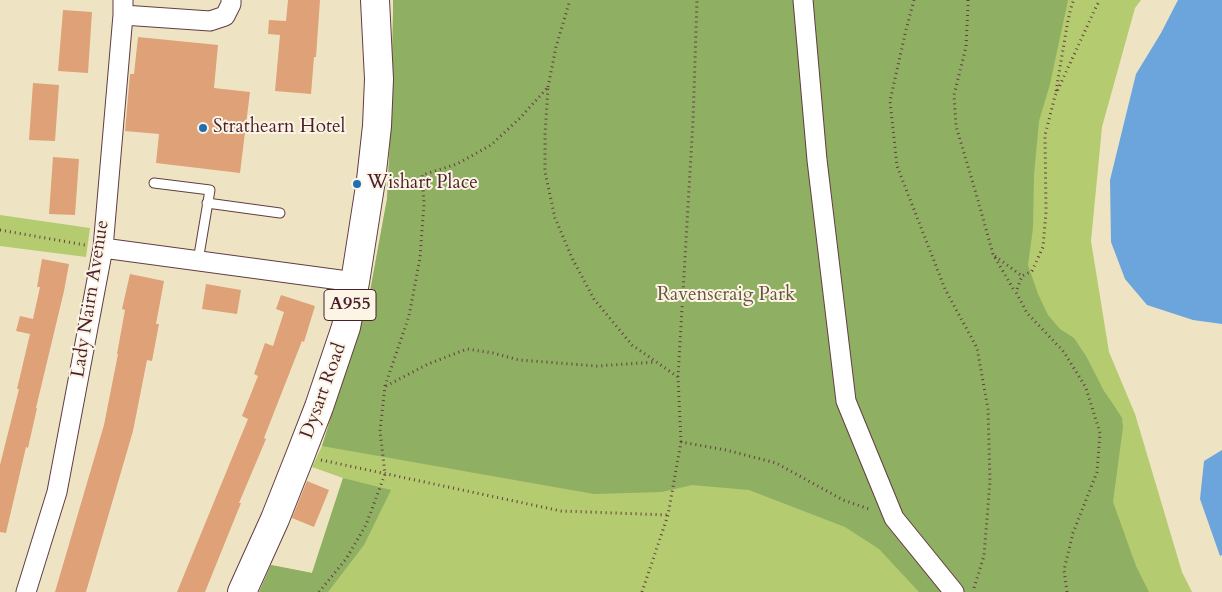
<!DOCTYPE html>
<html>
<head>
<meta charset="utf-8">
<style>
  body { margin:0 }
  canvas { display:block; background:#eee4c4 }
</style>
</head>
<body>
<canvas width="1222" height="592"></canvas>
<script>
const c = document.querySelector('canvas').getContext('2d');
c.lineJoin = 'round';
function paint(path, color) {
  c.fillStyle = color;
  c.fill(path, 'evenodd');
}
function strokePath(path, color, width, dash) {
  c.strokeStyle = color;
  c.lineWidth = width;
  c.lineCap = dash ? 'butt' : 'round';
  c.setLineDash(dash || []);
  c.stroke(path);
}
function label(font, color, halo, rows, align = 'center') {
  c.font = font + ' Cardo,serif';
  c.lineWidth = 4;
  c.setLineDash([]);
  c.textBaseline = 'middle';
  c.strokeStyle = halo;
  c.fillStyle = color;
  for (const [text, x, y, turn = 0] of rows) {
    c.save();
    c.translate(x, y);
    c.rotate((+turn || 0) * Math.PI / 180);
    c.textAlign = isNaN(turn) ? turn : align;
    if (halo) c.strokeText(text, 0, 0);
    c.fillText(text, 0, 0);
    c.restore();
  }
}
paint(new Path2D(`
  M393,0H1141L1135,8L1102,127L1091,241L1109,352L1135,414L1182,572L1192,592H259L271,565L312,573L343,478L312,467L322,446L369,297L387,199L391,120L393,12Z
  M0,215L90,228L86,257L0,246Z`), '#b4cb6f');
paint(new Path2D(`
  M393,0H1068L1050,84L1039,121L1034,175L1033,228L1028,265L1038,294L1048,315L1060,329L1074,338L1086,356L1104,391L1115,407L1122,418L1123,427L1113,502L1136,566L1149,592H919L879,549L845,527L749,490L692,485L662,492L594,494L322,446L369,297L387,199L391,120L393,12Z
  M343,478L391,490L364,545L328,592H259L271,565L312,573Z`), '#8faf62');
paint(new Path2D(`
  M1178,0H1222V324L1193,320L1147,305L1125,279L1111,242L1110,180L1136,74L1161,33Z
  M1222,450V555L1220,556L1200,499L1204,461Z`), '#6ba5db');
paint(new Path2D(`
  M288,0H320L316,57H314L311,94L275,91L280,35L268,34L269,20L286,21Z
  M63,10L92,12L88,73L58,71Z
  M138,37L218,45L214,88L250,92L240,173L156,163L159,134L125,131L130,74H134Z
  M33,83L59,85L55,141L29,140Z
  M53,157L79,159L75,215L49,214Z
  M42,259L69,264L64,291L36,408H37L28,448L26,447L6,533L0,532V465L19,389H17L30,334L16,331L20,316L33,319L40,287H37Z
  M130,274L164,281L156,324H159L152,361L147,360L133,431L86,592H55L104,425L118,354H117L125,310L122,309Z
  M206,284L241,290L237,314L202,309Z
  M281,295L315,306L304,342L302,341L264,438L266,439L239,503H241L205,592H177L248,419L242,416L258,376L254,374L265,343L273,346L284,312L276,309Z
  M307,481L329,490L314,527L292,518Z`), '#dfa178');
const lane = new Path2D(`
  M154,183L210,190L198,261
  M207,203L280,213`);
const street = new Path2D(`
  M803,0L817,160L846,401L894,518L954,592
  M123,15L210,21L225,16L231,4V0
  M103,248L355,282
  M26,592L57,492L103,248L123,15V0`);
const primary = new Path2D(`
  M242,592L275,519L300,456L319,407L346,327L355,282L371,180L377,126L379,79L375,0`);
strokePath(lane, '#633d42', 11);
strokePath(street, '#633d42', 21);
strokePath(primary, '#633d42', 30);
strokePath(new Path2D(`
  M914,0L905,34L890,101L897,166L945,289L977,348L988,409L990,481L984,556L973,591
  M968,0V6L966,47L954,95L956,126L975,190L993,254L1015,292
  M548,87L556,47L570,0
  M1056,91L1068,20L1072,4L1074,0
  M0,230L85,245
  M995,256L1022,276
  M386,386L428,364L467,349L493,353L519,360L597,366L656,362
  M681,442L678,377L693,121L697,0
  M321,460L561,511L668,515
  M319,592L346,559L366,525L385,474L380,431L385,386L409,316L420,258L424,203L422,175L457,164L491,145L521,117L548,87L545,135V172L555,218L573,260L594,299L632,345L678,377
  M642,592L668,515L681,442L726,450L776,463L843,500L872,510
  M1067,592L1064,570L1073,533L1097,472L1100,433L1086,388L1064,352L1027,313L1016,292L1022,276L1032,271L1043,247L1046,212L1045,135L1055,96L1096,7L1100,0`), '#633d42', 3, [1, 4]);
strokePath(lane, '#fff', 9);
strokePath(street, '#fff', 19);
strokePath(primary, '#fff', 28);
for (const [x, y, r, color] of [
  [203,128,5,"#1f6fb2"],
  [357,184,5,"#1f6fb2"]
]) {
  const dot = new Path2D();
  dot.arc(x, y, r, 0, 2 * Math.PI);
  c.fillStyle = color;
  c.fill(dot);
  strokePath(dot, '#fcf5e5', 2);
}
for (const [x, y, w] of [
  [350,305,52]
]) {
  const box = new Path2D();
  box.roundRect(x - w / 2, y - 15.5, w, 31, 4);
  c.fillStyle = '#fcf5e5';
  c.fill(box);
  strokePath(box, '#4a1f2b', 1);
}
label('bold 18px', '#4a1f2b', null, [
  ["A955",350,305]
]);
label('19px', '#4a1f2b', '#fcf5e5', [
  ["Strathearn Hotel",213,128],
  ["Wishart Place",367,184]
], 'left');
label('19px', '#6a533f', '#fcf5e5', [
  ["Ravenscraig Park",726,296]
]);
label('19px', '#4a1f2b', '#fcf5e5', [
  ["Lady Nairn Avenue",91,299,-81],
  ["Dysart Road",324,391,-70]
]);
</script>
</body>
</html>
